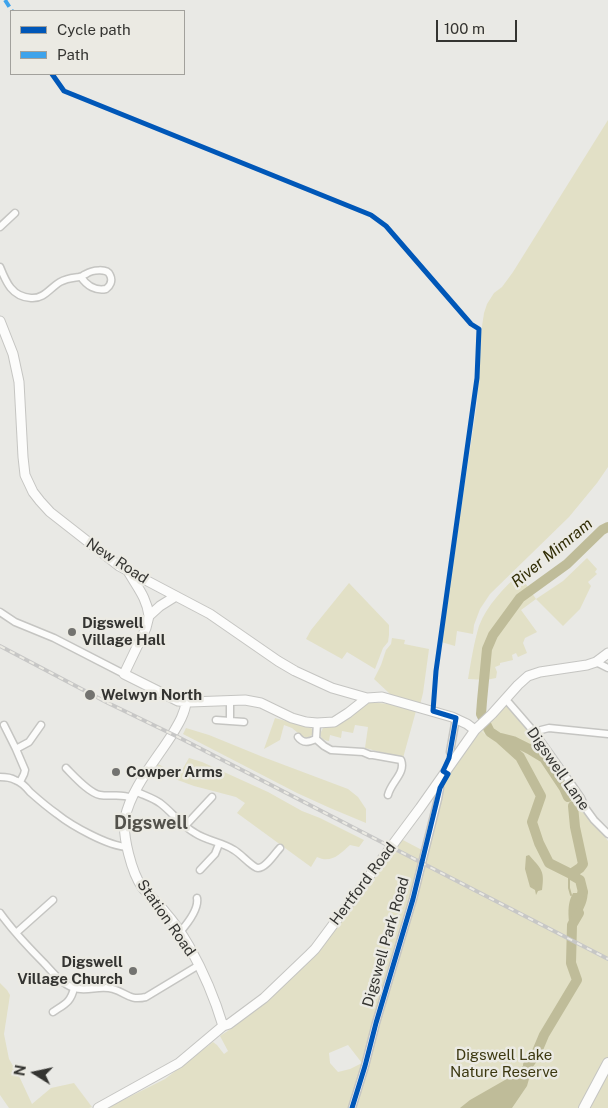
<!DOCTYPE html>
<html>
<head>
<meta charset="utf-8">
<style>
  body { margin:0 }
  #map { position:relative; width:608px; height:1108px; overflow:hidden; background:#e9e9e5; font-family:"Public Sans",sans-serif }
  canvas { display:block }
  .legend { position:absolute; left:10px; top:10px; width:175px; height:65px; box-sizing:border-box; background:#ebeae3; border:1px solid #a2a19c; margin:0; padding:6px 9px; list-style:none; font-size:15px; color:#343431 }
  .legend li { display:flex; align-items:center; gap:10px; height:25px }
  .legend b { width:25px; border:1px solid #a2a19c }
  .north { position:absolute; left:10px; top:1048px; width:50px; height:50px; -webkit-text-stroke:4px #ebeae3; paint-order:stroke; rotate:280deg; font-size:14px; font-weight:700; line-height:20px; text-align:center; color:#343431 }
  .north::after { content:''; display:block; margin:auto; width:18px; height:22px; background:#343431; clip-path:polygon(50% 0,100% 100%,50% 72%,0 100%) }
  .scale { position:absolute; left:436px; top:20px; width:81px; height:22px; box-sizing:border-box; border:2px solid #343431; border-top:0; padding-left:6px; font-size:15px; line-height:18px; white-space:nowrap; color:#343431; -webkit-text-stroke:4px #ebeae3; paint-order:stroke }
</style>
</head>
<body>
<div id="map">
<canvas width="608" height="1108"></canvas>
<ul class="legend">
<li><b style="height:6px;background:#0057b8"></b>Cycle path</li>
<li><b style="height:6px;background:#3ea3eb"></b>Path</li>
</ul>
<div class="north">N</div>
<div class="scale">100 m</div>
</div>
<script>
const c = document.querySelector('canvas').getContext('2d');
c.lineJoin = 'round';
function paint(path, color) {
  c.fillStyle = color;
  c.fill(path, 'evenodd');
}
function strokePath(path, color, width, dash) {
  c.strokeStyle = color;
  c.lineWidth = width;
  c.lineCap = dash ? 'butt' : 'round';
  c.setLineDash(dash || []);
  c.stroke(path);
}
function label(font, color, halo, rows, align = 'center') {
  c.font = font + ' "Public Sans",sans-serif';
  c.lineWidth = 5;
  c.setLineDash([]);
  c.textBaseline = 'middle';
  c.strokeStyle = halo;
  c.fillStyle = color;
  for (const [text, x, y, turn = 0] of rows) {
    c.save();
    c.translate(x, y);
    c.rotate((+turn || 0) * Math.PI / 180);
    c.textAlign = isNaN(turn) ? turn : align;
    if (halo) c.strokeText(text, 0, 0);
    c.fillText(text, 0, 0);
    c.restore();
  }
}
paint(new Path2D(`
  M608,120V467L597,483L569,517L490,594L480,609L474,625L473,634L457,631L455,646L441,642L477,403L479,377L481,333L484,313L487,304L494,293L502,287L513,272Z
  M587,558L597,569L595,572L597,574L588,582L591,586L580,609L563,626L536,599L521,610L537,632L525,638L523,643L527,653L518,657L516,653L512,655L513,660L500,663V665L495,667L497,672L496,678L486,680L468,679C471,662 474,642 479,626C487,605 504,588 519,574L536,599L563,581Z
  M349,583L389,625V635L388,642L383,648L375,669L347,652L342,659L306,639L311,630Z
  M392,638L405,640L404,644L429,649L423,693L420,705L390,695L389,693L374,679L381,665L386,650L391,644Z
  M369,703C385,702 401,707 416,711L403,758L365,748L368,727L355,725L353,733L342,731L341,738L330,735L329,741C319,740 319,733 324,727Z
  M505,705L513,710L534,735L560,776L572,791L608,841V1057L600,1074L581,1108H354L373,1049L379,1021L422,878L446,775L479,729L489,738L480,729Z
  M275,718L311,728L313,730V734L309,737L304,738L292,728L284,725L280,740L264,749Z
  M186,728L209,735L263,757L348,789L358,797L366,809V823L330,808L297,793L183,734Z
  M189,758L202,762L268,792L302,811L320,818L364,840L359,847L350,845C340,854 331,864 317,857L311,867L237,813L245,803L236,797L194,786L153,771L158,764L179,775Z
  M401,839L422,850L407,911L377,1010L358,1083L349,1108H109L115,1104L165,1079L213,1042L217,1045L224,1054L228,1051L220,1036L229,1030L263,1002L294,976L318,950ZM348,1045L362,1063L350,1069L338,1072L330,1063L329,1053Z
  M0,983L7,990L10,995L4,1034L9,1059L19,1076L32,1104L51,1088L74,1083L92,1107L89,1108H9L0,1095Z
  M608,1072V1108H587Z`), '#e2e0c6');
paint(new Path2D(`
  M529,855C541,869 545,870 542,890L538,891L536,895L535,890L530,887L525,869L526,856Z
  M580,880C596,891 583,910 576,923H573L569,922C568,911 568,902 573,893H577L580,885Z
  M536,1054L527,1086L512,1108H460L470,1100L512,1076Z`), '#bfbc99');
strokePath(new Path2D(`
  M571,874L569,875V888L571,895`), '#bfbc99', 2);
strokePath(new Path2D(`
  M501,738L513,741L529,749L544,758L564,788L568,797
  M571,874L580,868L583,864L575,827L573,806
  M583,892L580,880L573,876L571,874L549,863L539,843L532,822L541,796L520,757L499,738L490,732L481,714L482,701L487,649L493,635L520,598L567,564L602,530L608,527
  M528,1065L536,1054L544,1035L577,980L571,963L572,925L579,913`), '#bfbc99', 10);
const street = new Path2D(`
  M0,227L15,213
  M0,267C6,282 12,297 31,298C44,299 50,288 60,282C67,278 72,278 79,277C84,276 81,276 86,274C92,270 107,268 110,275C113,281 110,286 106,289C96,291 87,286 81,277
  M0,612L15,622L54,638L124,674
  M596,662L608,668
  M509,703L535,733L570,782L581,798L586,809L594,820L608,834
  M216,720L244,722
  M230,720V700
  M4,725L16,749L25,770L24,774L20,782
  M535,733L541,730L549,728L608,734
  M298,737C303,744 309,742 316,739L324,746L331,750L363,752L370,755H373L401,760C406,773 391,782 388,795
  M316,739L317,723
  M16,749L29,742L41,725
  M450,752L456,718
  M66,768C75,777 89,793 100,795C112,797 120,793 132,798
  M0,777C5,777 10,777 15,780C21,782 26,787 30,792C39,800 47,807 57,814C72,826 108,846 127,847
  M135,791C143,795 153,798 160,803C172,812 181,825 195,833C207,841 222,842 234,850C240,853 253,868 258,868C266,868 275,853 280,848
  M185,826L212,797
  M200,870L215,854L219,844
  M0,913C13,931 28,947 44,963C52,972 62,984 74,988C87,992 100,985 113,989C127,993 129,1001 146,997L199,965
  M180,932C187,924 199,909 197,898
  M16,933L53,900
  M53,1012C65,1004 71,1002 74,988
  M352,1108L365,1066L376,1023L413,899L438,799L440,788L438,783`);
const secondary = new Path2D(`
  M0,321L13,354L19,382L23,457L25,475L33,492L40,501L50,512L119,566L210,614L278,661L295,671L332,688L367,698
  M128,571C137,587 147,598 149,616
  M176,596L160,606L149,616L146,628L124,674L178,701L190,702L245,700L261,703L292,718L306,722L317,723L334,722L348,713L367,698L382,697L452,717L467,724L475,730
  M186,702C185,713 179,723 173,733C157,759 131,788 125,818C122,836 132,873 142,887C149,896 158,903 165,912C174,922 182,934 189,946C203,971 215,999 223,1026
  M98,1108L179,1063L223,1026L229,1024L264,998L310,954L315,949L420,808L475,730L492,714L518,685L528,676L540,672L587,665L596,662L608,653`);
const primary = new Path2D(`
  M584,1108L608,1063`);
strokePath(street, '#c5c5c2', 9);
strokePath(secondary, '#c5c5c2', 11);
strokePath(primary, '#c5c5c2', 12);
strokePath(street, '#fcfcfb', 6);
strokePath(secondary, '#fcfcfb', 9);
strokePath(primary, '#fcfcfb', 10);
const rail = new Path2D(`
  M0,646L108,703L178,737L608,959`);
strokePath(rail, '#c7c7c6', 4);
strokePath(rail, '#ebeae3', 2, [5.5]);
strokePath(new Path2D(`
  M5,0L12,11`), '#3ea3eb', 4, [8, 4]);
strokePath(new Path2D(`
  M52,74L64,91L371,215L386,226L471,324L479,329L477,378L436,671L433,711L456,718L449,758L443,771L448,774L440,788L413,899L376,1023L365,1066L352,1108`), '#0057b8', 5);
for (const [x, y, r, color] of [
  [72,632,5,"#737370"],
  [90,695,6,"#737370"],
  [116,772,5,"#737370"],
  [133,971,5,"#737370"]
]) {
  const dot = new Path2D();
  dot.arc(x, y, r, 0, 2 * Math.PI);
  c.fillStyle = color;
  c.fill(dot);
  strokePath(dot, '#ebeae3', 2);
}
label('15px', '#343431', '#ebeae3', [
  ["New Road",117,561,33],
  ["Digswell Lane",558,769,55],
  ["Hertford Road",363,884,-53],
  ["Station Road",166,918,55],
  ["Digswell Park Road",386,942,-74]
]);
label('bold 15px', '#343431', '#ebeae3', [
  ["Digswell",82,623],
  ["Village Hall",82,640],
  ["Welwyn North",101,695],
  ["Cowper Arms",126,772],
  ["Digswell",123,962,"right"],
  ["Village Church",123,979,"right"]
], 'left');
label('15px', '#3c3811', '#ebeae3', [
  ["Digswell Lake",504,1055],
  ["Nature Reserve",504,1072]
]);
label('italic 16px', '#312d05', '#ebeae3', [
  ["River Mimram",552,553,-39]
]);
label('bold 18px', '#53524c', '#ebeae3', [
  ["Digswell",151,823]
]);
</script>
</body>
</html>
